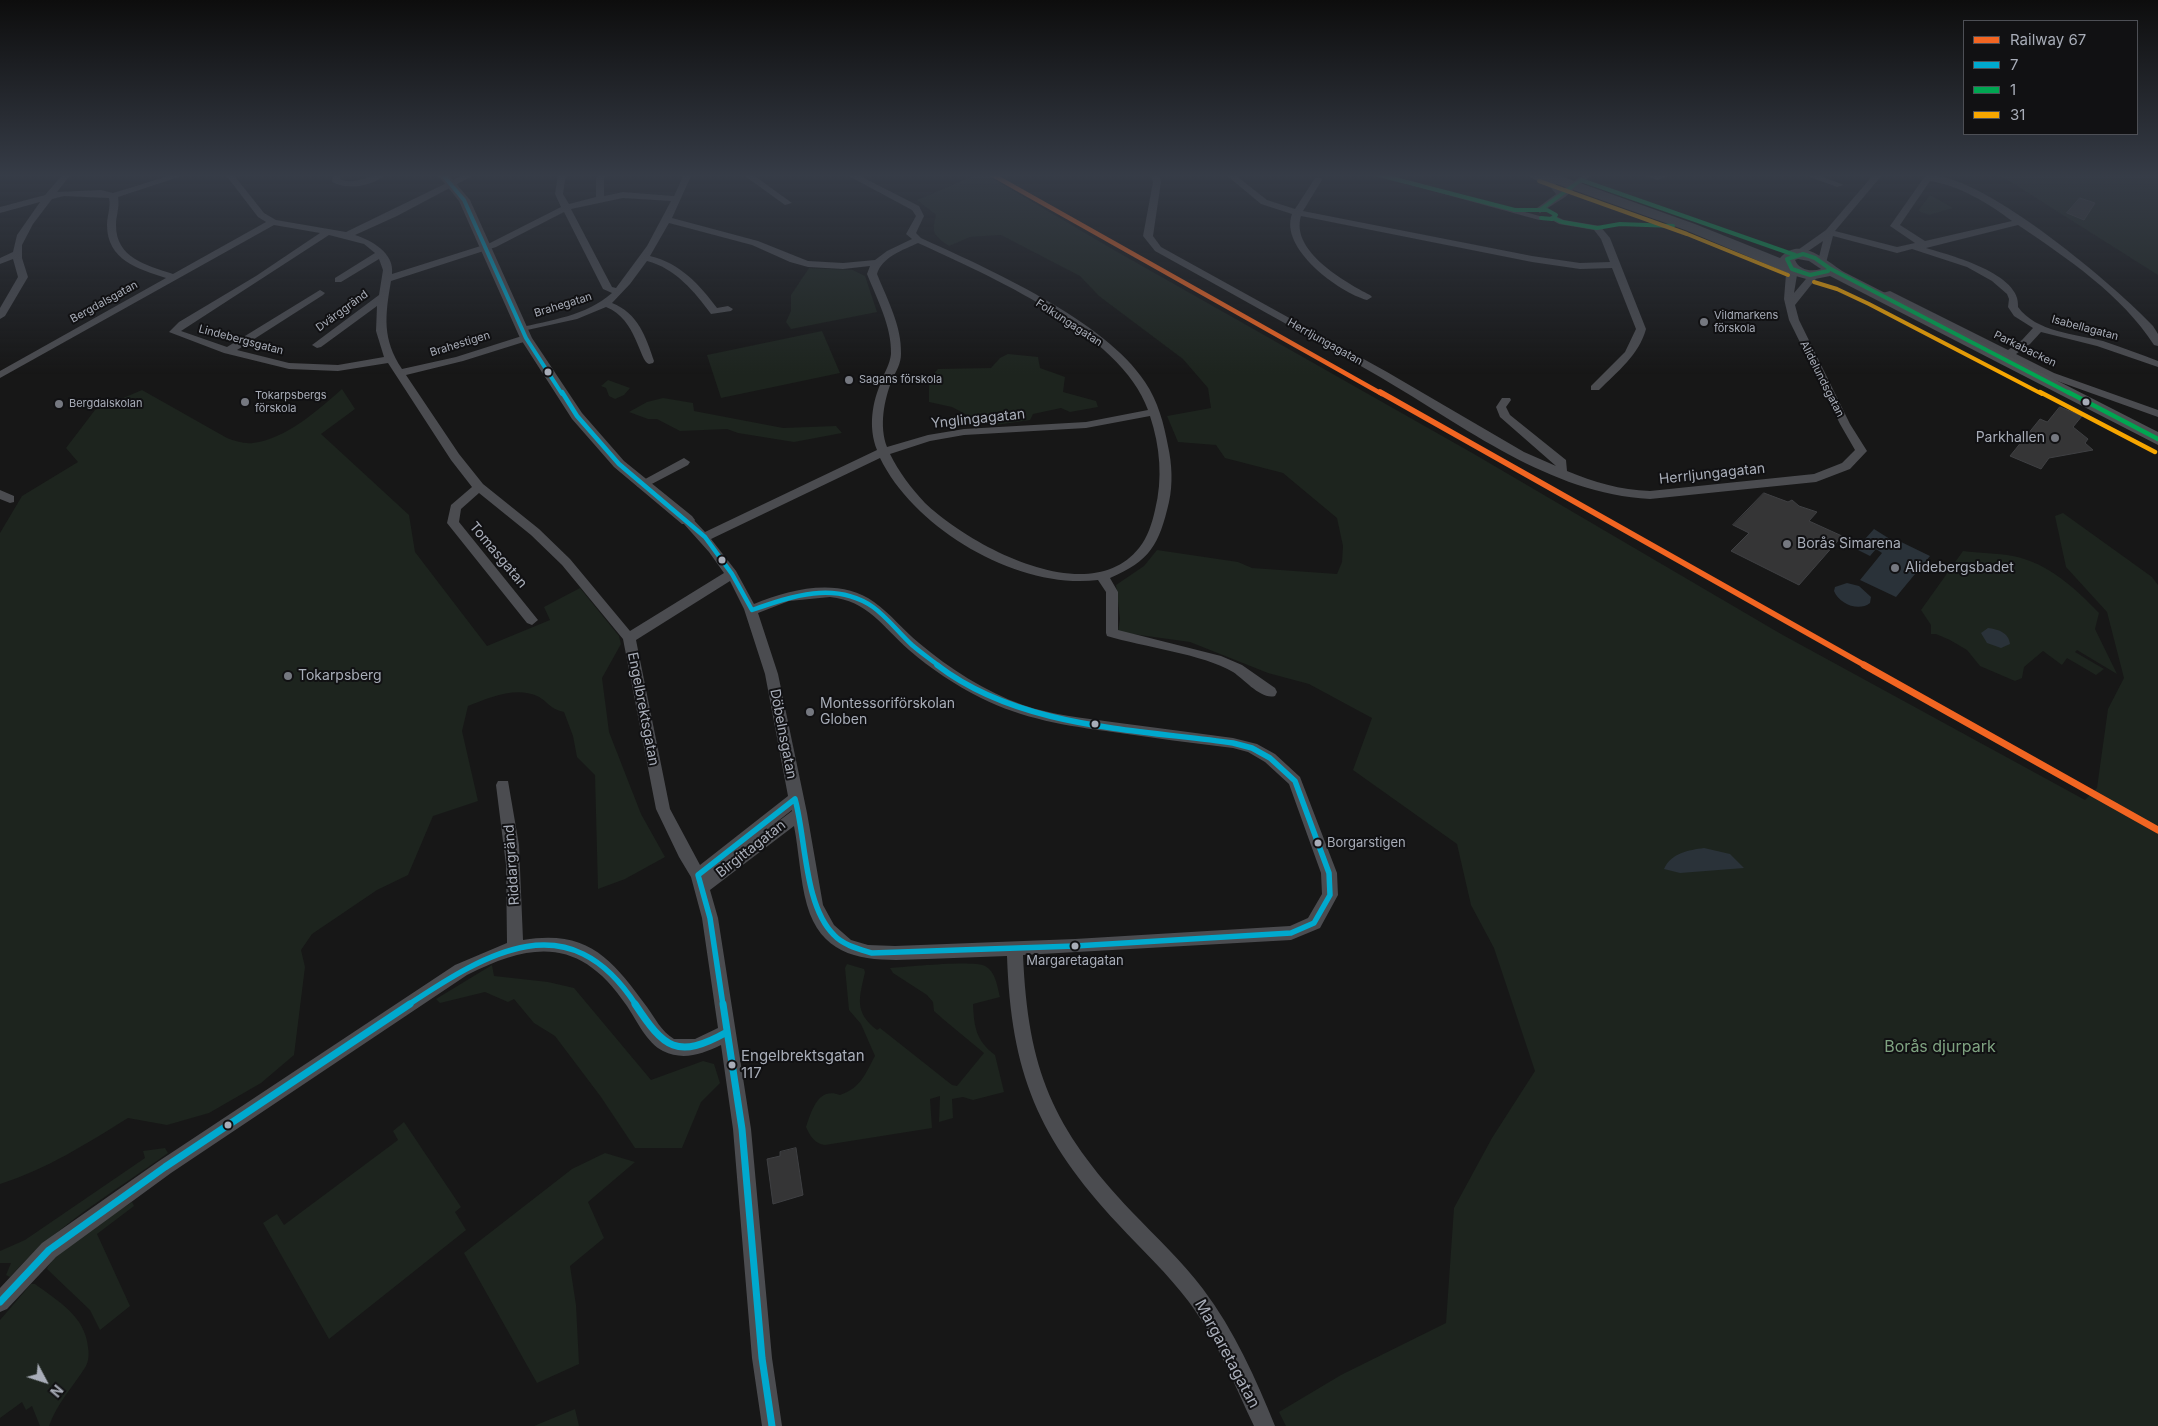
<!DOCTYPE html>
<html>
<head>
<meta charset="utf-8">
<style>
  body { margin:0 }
  #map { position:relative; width:2158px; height:1426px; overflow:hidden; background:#171717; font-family:Inter,sans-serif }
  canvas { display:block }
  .legend { position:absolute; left:1963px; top:20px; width:175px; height:115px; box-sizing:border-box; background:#111113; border:1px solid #4d4f55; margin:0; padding:6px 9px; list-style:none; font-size:15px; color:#a8adb8 }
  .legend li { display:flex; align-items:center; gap:10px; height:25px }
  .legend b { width:25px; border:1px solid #4d4f55 }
  .north { position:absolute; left:20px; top:1356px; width:50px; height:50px; -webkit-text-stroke:4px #111113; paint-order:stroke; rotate:130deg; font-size:14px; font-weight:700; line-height:20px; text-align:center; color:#a8adb8 }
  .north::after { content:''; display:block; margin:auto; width:18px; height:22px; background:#a8adb8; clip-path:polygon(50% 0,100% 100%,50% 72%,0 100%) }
</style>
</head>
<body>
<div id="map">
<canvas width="2158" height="1426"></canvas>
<ul class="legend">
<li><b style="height:6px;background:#f26522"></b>Railway 67</li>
<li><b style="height:6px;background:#00a9ce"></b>7</li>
<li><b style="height:6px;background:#00a651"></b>1</li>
<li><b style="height:6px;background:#f7a600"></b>31</li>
</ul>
<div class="north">N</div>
</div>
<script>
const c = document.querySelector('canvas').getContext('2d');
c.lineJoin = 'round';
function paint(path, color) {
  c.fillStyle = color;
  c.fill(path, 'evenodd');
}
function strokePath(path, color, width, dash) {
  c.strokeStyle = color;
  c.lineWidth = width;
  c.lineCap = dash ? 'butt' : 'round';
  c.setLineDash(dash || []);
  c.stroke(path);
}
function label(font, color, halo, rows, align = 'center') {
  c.font = font + ' Inter,sans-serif';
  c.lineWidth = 4;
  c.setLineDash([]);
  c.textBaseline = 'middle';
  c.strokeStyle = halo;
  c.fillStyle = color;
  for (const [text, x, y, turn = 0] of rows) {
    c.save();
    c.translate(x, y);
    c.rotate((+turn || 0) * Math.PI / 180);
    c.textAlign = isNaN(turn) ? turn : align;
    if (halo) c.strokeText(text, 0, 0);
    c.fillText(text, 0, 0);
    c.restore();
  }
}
paint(new Path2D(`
  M978,174H985L1114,250L1474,454L1781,634L2085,800L2097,788L2108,709L2124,678L2107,612L2066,567L2055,516L2063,513L2152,577L2158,585V1426H1286L1279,1412L1341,1375L1446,1323L1454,1208L1492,1138L1535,1071L1494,948L1471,905L1457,844L1353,770L1372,718L1309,684L1268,673L1190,642L1118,632L1120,619L1116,585L1144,566L1157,550L1238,562L1252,568L1337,574L1342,562L1343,546L1337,518L1283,473L1225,458L1216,445L1178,442L1167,416L1211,408L1208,388L1183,359L1099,296L1080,276L1001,235L970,237L949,246C934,235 931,234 936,215L917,200Z
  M1998,174H2158V275Z
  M1930,195L1953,208L1929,215L1918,211Z
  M809,268L853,270L865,276L877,312L791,329L786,322L791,311V295Z
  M822,331L840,373L721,398L707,355Z
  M1008,354L1038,357L1040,368L1065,377L1063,392L1096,401L1098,407L1070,412L1061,408L1033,414L1030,420L989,426L986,418L975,419L952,407L929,402V379L938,369L991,368L1000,358Z
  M608,380L630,388L624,395L615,399L609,396L606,388L601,386Z
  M342,389L355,409L321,434L409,515L415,552L487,646L550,620L544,607L580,588L619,636L621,644L602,678L609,732L641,814L665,857L625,879L598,889L595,775L577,757L573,736L564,712C548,708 549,702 537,696C516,686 488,698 468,706L462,731L478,801L433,816L408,875L377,890L312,934L301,950L305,967L294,1055L261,1083L209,1113L167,1125L128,1118C86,1144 47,1169 0,1184V533L22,496L78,462L66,448L95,410L142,390L227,438C235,441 244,444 253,443C286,439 318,410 342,389Z
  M663,398L693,403L694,411L783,428L836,426L842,433L794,442L738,433L727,429L680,431L657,419H648L629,412L647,402Z
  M1963,551C1979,553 1997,553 2013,556C2048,563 2075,588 2099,613L2095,629L2117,674L2077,650L2075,652L2104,669L2096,675L2067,658L2062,665L2043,651L2024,667L2022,678L2015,681L1980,666L1967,650L1950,640L1936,634H1931V625L1921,610Z
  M847,964L864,969L865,972C859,999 854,1012 877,1030L880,1028L952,1085L957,1086L984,1053L943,1019L934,1011L933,1002L927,995L893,973L890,968C908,967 971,960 985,966C996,972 997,986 1000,997L973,1004C974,1027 976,1041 995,1055L1004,1092L973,1100L963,1097L952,1099L953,1118L939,1122L940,1096L930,1099L932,1128L825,1145C815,1144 810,1136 806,1127C812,1110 818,1087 840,1095C861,1088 865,1074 875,1056L861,1024L849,1010L845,968Z
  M492,965L494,976L548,982L574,988L651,1080L703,1061L714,1064L720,1083L701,1102L682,1148H635L601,1097L555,1036L534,1023L514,999L508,1002L485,992L440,1003L436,999Z
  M404,1122L461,1207L455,1212L466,1230L329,1339L263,1223L277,1214L284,1225L398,1140L393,1131Z
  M165,1148L168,1153C114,1192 55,1226 10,1277L6,1275L11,1263H0V1251L25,1240L145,1158L143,1151Z
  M605,1153L635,1162L588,1202L604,1238L570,1266L576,1305L579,1364L537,1383L464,1253L572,1169Z
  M132,1202L134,1206L97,1234L130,1306L100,1330L90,1310L47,1269C55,1250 113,1215 132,1202Z
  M31,1284H35C58,1301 85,1316 88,1347C89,1354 89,1360 86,1366C73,1387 57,1403 49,1426H40L32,1406L26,1410L22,1402L0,1418V1320Z
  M575,1409L579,1426H534Z`), '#1d241e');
paint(new Path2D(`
  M1874,529L1893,541L1895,539L1930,556L1896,597L1860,580L1882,553L1876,549L1870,556L1856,549Z
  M1847,583L1859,586L1871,597L1870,603C1859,612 1839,604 1834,591L1835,587Z
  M1988,628C1998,629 2009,633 2010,644L2001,648L1987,643L1981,633Z
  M1704,848L1730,854L1744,868L1680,873L1664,869C1671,853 1689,850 1704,848Z`), '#2a3239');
const building = new Path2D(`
  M2080,198L2095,203L2084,220L2067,213Z
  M2060,407L2082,416L2073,427L2088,439L2085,443L2093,450L2049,458L2041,469L2010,456L2040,419L2047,422Z
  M1764,493L1788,502L1792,500L1799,506L1817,512L1809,521L1842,536L1799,585L1731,551L1749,533L1733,525Z
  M796,1148L803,1195L773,1204L767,1159L780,1156V1152Z`);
paint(building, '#353536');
strokePath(building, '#3f4043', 1);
paint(new Path2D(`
  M63,174H71L57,192L101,190L113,193L175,174H188L118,197C120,207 116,215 116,225C116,258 146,265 173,274L266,222L258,217L225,174H233L264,213L276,220L346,232L465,174H476L397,216L355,235C371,240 395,253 392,274L490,243L561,207L555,194L558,174H566L563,194L569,204L596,197V179L599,174H607L604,179V196L623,192L674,196L684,174H692L672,218L758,241L808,261L843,263L875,260L887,251L912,239L906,234L916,216L912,210L845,174H856L919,206L924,216L916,233L921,238C987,268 1106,321 1145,382C1158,401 1164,424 1168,446C1172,464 1173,484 1169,502C1159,545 1150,561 1110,578L1118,592V630L1221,656L1242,665L1275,688L1277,692L1275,696C1261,700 1244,679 1233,672C1203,654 1143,647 1107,636L1106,633V592L1098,580C1019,590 915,530 880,458L711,539L736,571L754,604C790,589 839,577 874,602C891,614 903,630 919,643C950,669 984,691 1023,705C1052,715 1083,718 1112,722C1153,727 1193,733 1233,738L1257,744L1275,754L1300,777L1337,873L1338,895L1320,928L1291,940L1023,955C1028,1070 1052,1127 1132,1212C1156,1237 1182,1261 1203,1289C1234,1330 1256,1379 1275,1426H1254C1234,1384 1217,1340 1189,1302C1168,1274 1142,1250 1118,1224C1038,1138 1011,1073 1007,956C980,957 954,958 927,959C877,961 824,965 807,905C800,880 799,851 794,826L710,890L718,918L751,1129L772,1358L782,1426H762L752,1358L733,1129L721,1045C702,1054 683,1061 663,1051C647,1043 637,1021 627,1006C582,939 535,940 467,975L171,1173L56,1257L7,1309L0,1312V1288L42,1243L159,1161L455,965L507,943L506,865L496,785L498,781H508L519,845L523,940C588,929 612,959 647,1007C655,1018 661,1031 674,1039H695L718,1028L702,918L691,877L679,857L656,809L623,639L562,565L531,535L479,493L461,509L459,522L538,620L532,625L527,623L447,523L451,505L472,487L451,460L388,363L338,371L289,369L224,353L169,332L179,322L256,276L320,233L274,225L0,378V371L166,278C138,269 107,260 107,225C107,216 111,207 109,198L64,196L52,199L33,224L22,245V258L28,277L5,316L0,319V308L18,277L13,259L0,264V258L13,252L17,235L40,202L0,213V207L45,195ZM623,198L671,201L647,246L616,288L612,287L571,209ZM564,212L603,289L612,293C586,316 551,320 518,328V332L577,319L606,307C637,319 639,361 649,364L653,363L654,361C646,337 638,313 612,303L630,284L647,261C675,268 695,292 711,314L731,311L733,309L728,306L717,308C700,285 680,263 650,256L669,223L752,245L790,262L808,267L843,269L870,266L867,274C877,299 892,327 891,354C890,364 885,371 882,380C872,402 868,427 877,450L705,532L691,517H683L681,520L683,523L709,552L724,573L630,631L570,559L539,529L483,484L459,454L406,375L463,361L530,340V336H522L456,357L402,369C382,339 385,316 391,281L496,247ZM329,235L364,244L375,253L335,278V282H341L379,259L383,270L379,295L312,345L317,348L321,347L377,306L376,331L384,357L338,365L289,363L237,350L323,295L325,293L320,290L227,347L181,331ZM918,243C988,275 1121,333 1148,410L1086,422L964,429L928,435L887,447C879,426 884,400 892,380C896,371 901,364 901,354C902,326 887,299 877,274C882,257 903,250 918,243ZM1150,416C1160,446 1163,479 1155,510C1152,523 1148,537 1139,548C1089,611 969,545 925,503C911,488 899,472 890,454L930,441L964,435L1086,428ZM730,581L744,609L765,674L788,796L700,865L670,809L636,640ZM830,597C868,601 882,626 909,650C931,669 955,685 981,698C1023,719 1067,726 1113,732C1153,738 1193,743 1233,748L1248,752L1265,762L1289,784L1321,873L1322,894L1308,918L1290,926L1075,939L895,946L868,945L851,940L834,925L823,905L807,813L778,674L758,613L789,601ZM792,810V811L755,839Z
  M333,174H341L340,179C354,186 371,174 386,174C373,186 348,191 332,182Z
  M742,174H752L792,203L785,205Z
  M1151,174H1159L1161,182L1153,236L1161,247L1387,372L1524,452L1556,466L1500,417L1496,407L1502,398H1510L1511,400L1506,407L1510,415L1566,460L1567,471C1594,482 1620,490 1650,491L1814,474L1842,463L1855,450L1840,424L1789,320L1784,299L1786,274L1790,267L1798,269L1794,293L1811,273H1817L1819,275L1795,305L1799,320L1850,424L1867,451L1850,469L1816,482L1650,499C1550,494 1464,426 1380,377C1306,334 1230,293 1155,251L1143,236L1153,182Z
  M1225,174H1234L1267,200L1295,209L1315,178H1321L1322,180L1303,211L1532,256L1580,263L1610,262L1601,239L1594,230L1559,224L1548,218L1553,215L1564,220L1600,226L1610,238L1646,329C1639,355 1617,372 1599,390H1591V386L1625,352L1636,329L1612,268L1580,269L1532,262L1301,216C1290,251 1345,282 1370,295L1372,297L1367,300C1338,292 1279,248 1292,214L1261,204Z
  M1371,174H1385L1547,218L1539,220Z
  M1524,174C1538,174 1553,179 1562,190L1584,174H1593L1565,197L1540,213L1536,210L1537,208L1556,194L1551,188Z
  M1640,174H1676L1657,180Z
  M1802,174H1815L1844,185L1837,187Z
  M1874,174H1883L1835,231L1897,247L1915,243L1890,226L1925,176C1976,167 2118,288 2153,326L2158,334V346L2154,345C2122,295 2067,258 2018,225L1926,248C1950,255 2022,274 2018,307C2036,332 2075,334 2103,341C2121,347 2140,354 2158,361V367L2097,346L2041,332L2030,344L2016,354L2054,373L2158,410V417L2046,377L2003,357L1882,293L1890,291L2008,350L2022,340L2033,328L2014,316L2008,307L2009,299L2007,294L1992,281L1967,267L1912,249L1897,253L1833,236L1826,263L1818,261L1823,241L1801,256H1795V252L1826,230ZM1930,181C1960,186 1988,203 2012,221L1925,241L1900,225Z
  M684,458L690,462L688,465L646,487H638L636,484Z
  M0,490L14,496V502L10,503L0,499Z`), '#4b4c50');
paint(new Path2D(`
  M437,174H448L470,200L532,338L582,413L624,461L692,516L695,520L692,524H682L614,467L572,419L520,338L459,201Z`), '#4b4c50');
paint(new Path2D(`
  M1535,174H1555L1695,224L1780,258C1800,235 1826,261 1844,272L2158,432V445L1830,276L1810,280L1792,275L1685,230L1537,177ZM1798,259L1809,261L1821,269C1811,272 1799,270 1795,260Z`), '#4d4f52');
strokePath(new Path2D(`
  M442,174L464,200L526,338L562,394`), '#00a9ce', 4);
strokePath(new Path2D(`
  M562,392L577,416L619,464L705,537L732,574L752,610C792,596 835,581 873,607C887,617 899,633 912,645C920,652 930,659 939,666`), '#00a9ce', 4.5);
strokePath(new Path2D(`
  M408,1005C488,952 569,902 636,1005
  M723,1005L710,918L698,875L795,799C806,838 804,906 834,935C843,945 859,949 872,953L1075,946L1291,933L1314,923L1330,895L1329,873L1295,781L1270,758L1252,748L1233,743C1134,729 1019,728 937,665`), '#00a9ce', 5.5);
strokePath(new Path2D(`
  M635,1004C664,1048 677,1060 727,1032
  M723,1004L742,1129L762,1358L772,1426
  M0,1302L49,1250L165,1167L410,1004`), '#00a9ce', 7);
strokePath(new Path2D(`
  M1375,174L1515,210H1547L1556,215L1552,219L1541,218
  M1540,210L1581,180L1795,255
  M1553,218L1562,222L1597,228L1620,224L1673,226
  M1803,254L1815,258L1829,268L1828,271L1810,275L1792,269L1787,259Z
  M1829,268L2071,394`), '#00a651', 4);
strokePath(new Path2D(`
  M2068,392L2158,439`), '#00a651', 4.5);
strokePath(new Path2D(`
  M1539,181L1687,234L1788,275
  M1814,282L1837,289L1869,304L2042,394`), '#f7a600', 4);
strokePath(new Path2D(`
  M2040,392L2155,452`), '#f7a600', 4.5);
strokePath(new Path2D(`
  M991,174L1382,394`), '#f26522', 4.5);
strokePath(new Path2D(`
  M1380,392L1866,666`), '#f26522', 5.5);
strokePath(new Path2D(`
  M1864,665L2158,830`), '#f26522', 7);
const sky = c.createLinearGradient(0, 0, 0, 374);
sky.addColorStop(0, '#0d0d0d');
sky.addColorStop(0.47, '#363c47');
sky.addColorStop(1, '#363c4700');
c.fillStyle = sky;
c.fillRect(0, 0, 2158, 374);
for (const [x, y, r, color] of [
  [1704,322,5,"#757880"],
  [548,372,4.5,"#a8adb8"],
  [849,380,5,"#757880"],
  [245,402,5,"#757880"],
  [2086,402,4.5,"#a8adb8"],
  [59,404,5,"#757880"],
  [2055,438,5,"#757880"],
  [1787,544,5,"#757880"],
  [722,560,4.5,"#a8adb8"],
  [1895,568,5,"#757880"],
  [288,676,5,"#757880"],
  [810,712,5,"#757880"],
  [1095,724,4.5,"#a8adb8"],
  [1318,843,4.5,"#a8adb8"],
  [1075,946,4.5,"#a8adb8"],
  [732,1065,4.5,"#a8adb8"],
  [228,1125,4.5,"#a8adb8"]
]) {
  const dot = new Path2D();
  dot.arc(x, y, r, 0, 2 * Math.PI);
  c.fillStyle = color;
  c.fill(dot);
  strokePath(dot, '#111113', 2);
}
label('11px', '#a8adb8', '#111113', [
  ["Bergdalsgatan",104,302,-29],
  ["Brahegatan",563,305,-17],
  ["Dvärggränd",342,311,-36],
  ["Folkungagatan",1069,323,33],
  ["Isabellagatan",2085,328,15],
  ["Lindebergsgatan",241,340,15],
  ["Herrljungagatan",1325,342,29],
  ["Brahestigen",460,344,-17],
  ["Parkabacken",2025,349,26],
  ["Alidelundsgatan",1822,379,63]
]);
label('11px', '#a8adb8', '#111113', [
  ["Vildmarkens",1714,316],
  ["förskola",1714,329],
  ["Sagans förskola",859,380],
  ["Tokarpsbergs",255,396],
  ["förskola",255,409],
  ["Bergdalskolan",69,404]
], 'left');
label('13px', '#a8adb8', '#111113', [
  ["Borgarstigen",1327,843],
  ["Margaretagatan",1075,961,"center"]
], 'left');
label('14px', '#a8adb8', '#111113', [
  ["Ynglingagatan",978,419,-6],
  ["Herrljungagatan",1712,474,-6],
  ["Tomasgatan",498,555,50],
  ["Engelbrektsgatan",643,709,79],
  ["Döbelnsgatan",783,734,79],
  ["Birgittagatan",751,849,-38],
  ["Riddargränd",512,865,-94]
]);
label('14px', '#a8adb8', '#111113', [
  ["Parkhallen",2045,438,"right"],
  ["Borås Simarena",1797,544],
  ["Alidebergsbadet",1905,568],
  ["Tokarpsberg",298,676],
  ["Montessoriförskolan",820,704],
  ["Globen",820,720]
], 'left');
label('15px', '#a8adb8', '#111113', [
  ["Engelbrektsgatan",741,1056],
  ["117",741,1073]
], 'left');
label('16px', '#7fa381', '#111113', [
  ["Borås djurpark",1940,1047]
]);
label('16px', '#a8adb8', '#111113', [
  ["Margaretagatan",1227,1354,62]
]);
</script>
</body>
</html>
